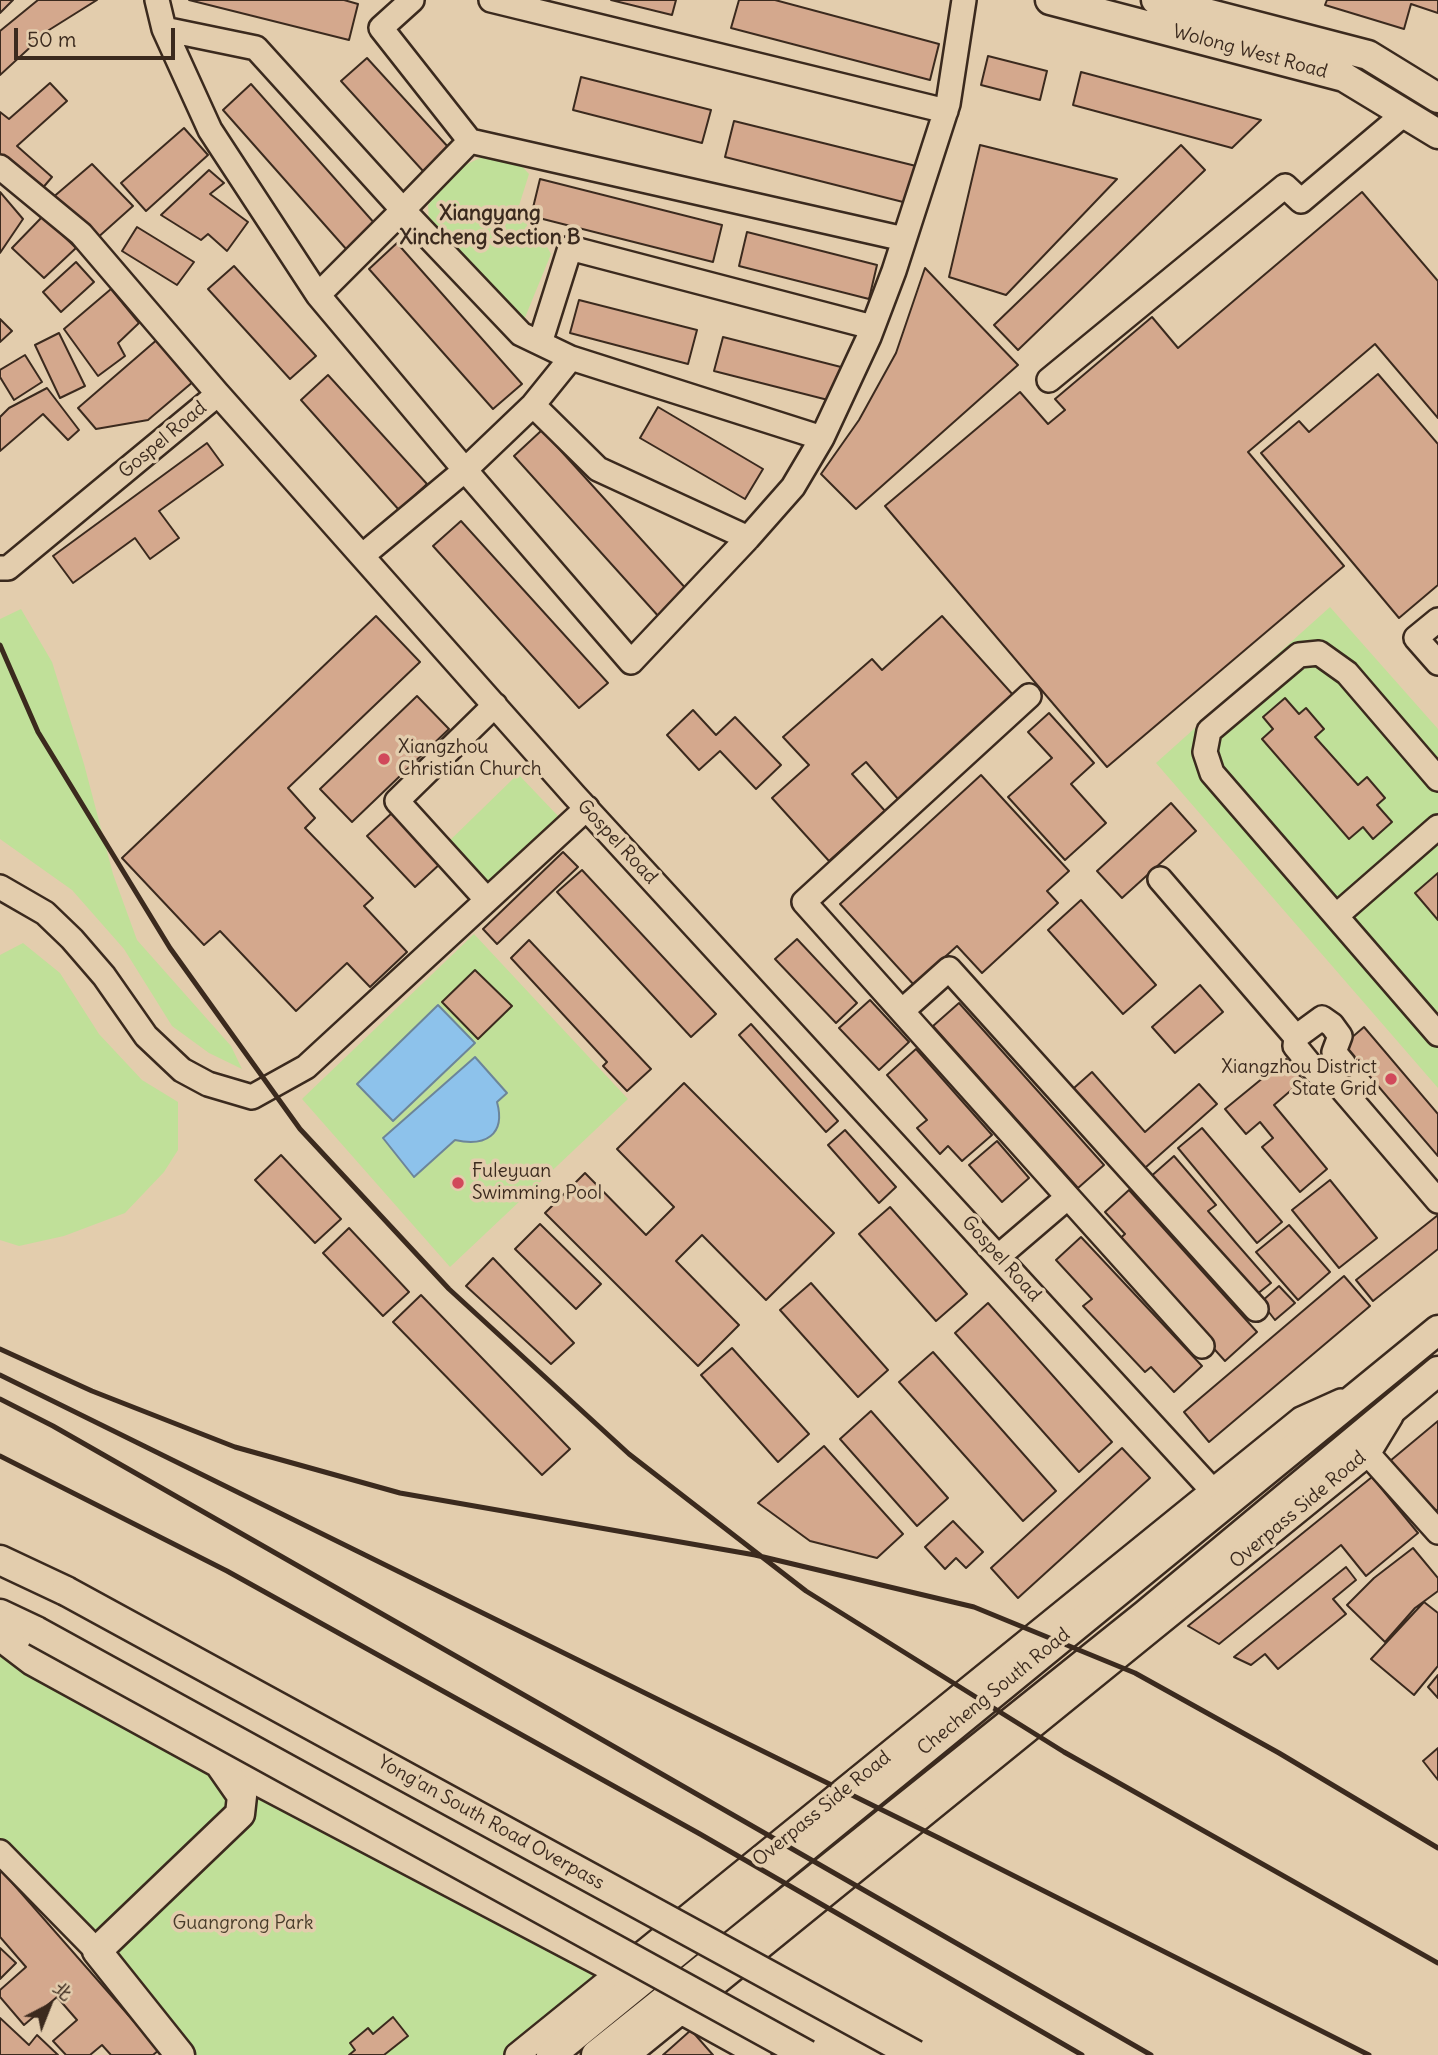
<!DOCTYPE html>
<html>
<head>
<meta charset="utf-8">
<style>
  body { margin:0 }
  #map { position:relative; width:1438px; height:2055px; overflow:hidden; background:#e3cdad; font-family:Delius,"LXGW WenKai TC",sans-serif }
  canvas { display:block }
  .north { position:absolute; left:14px; top:1971px; width:70px; height:70px; -webkit-text-stroke:5px #e3cdad; paint-order:stroke; rotate:42deg; font-size:19px; font-weight:700; line-height:28px; text-align:center; color:#3b2a1e }
  .north::after { content:''; display:block; margin:auto; width:24px; height:32px; background:#3b2a1e; clip-path:polygon(50% 0,100% 100%,50% 72%,0 100%) }
  .scale { position:absolute; left:14px; top:28px; width:161px; height:32px; box-sizing:border-box; border:4px solid #3b2a1e; border-top:0; padding-left:9px; font-size:21px; line-height:24px; white-space:nowrap; color:#3b2a1e; -webkit-text-stroke:5px #e3cdad; paint-order:stroke }
</style>
</head>
<body>
<div id="map">
<canvas width="1438" height="2055"></canvas>
<div class="north">北</div>
<div class="scale">50 m</div>
</div>
<script>
const c = document.querySelector('canvas').getContext('2d');
c.lineJoin = 'round';
function paint(path, color) {
  c.fillStyle = color;
  c.fill(path, 'evenodd');
}
function strokePath(path, color, width, dash) {
  c.strokeStyle = color;
  c.lineWidth = width;
  c.lineCap = dash ? 'butt' : 'round';
  c.setLineDash(dash || []);
  c.stroke(path);
}
function label(font, color, halo, rows, align = 'center') {
  c.font = font + ' Delius,sans-serif';
  c.lineWidth = 7;
  c.setLineDash([]);
  c.textBaseline = 'middle';
  c.strokeStyle = halo;
  c.fillStyle = color;
  for (const [text, x, y, turn = 0] of rows) {
    c.save();
    c.translate(x, y);
    c.rotate((+turn || 0) * Math.PI / 180);
    c.textAlign = isNaN(turn) ? turn : align;
    if (halo) c.strokeText(text, 0, 0);
    c.fillText(text, 0, 0);
    c.restore();
  }
}
paint(new Path2D(`
  M484,156L519,163L529,174L517,212L541,236L551,254L524,320L429,221L428,205L459,168Z
  M1330,607L1438,729V1088L1156,763Z
  M21,609L52,662L84,764L113,874L137,940L231,1046L242,1069L209,1053L172,1026L124,949L72,890L0,839V619Z
  M518,774L559,817L481,892L441,849Z
  M474,934L628,1099L450,1267L302,1099Z
  M23,943L60,973L99,1034L142,1080L178,1102V1150L164,1172L125,1213L64,1236L19,1246L0,1240V955Z
  M0,1636L618,1973L517,2055H180L0,1852Z`), '#c0e099');
const water = new Path2D(`
  M438,1005L475,1043L393,1121L357,1084Z
  M475,1057L507,1093L497,1102C506,1135 485,1147 455,1140L414,1177L383,1138Z`);
paint(water, '#8dc2eb');
strokePath(water, '#6c8599', 2);
const building = new Path2D(`
  M0,0H13L0,13Z
  M38,0H97L49,30L0,75V31Z
  M189,0H344L358,4L349,40Z
  M611,0H676L672,15Z
  M739,0H775L939,44L930,80L731,28Z
  M1327,0H1438V13L1411,4L1404,29L1325,5Z
  M988,56L1047,71L1040,100L981,85Z
  M367,58L449,148L423,171L341,81Z
  M1081,72L1261,120L1232,148L1073,105Z
  M581,77L711,110L702,143L573,110Z
  M50,83L67,101L17,146L52,177L41,190L0,154V112L9,119Z
  M251,84L376,225L347,250L223,110Z
  M734,121L916,166L907,203L725,157Z
  M184,128L208,155L146,211L121,183Z
  M980,145L1117,179L1006,295L949,277Z
  M1181,145L1205,170L1018,350L994,325Z
  M92,164L133,206L95,240L51,199Z
  M209,170L224,183L210,194L248,222L227,251L208,234L201,240L161,215Z
  M540,179L722,225L713,262L531,216Z
  M0,192L23,219L0,253Z
  M1362,192L1438,281V418L1375,344L1248,452L1344,566L1107,767L885,506L1020,392L1048,424L1065,410L1055,399L1152,317L1178,348Z
  M43,216L76,248L44,278L12,248Z
  M137,227L194,262L177,285L122,251Z
  M747,232L877,265L869,299L739,266Z
  M397,243L522,384L493,409L369,269Z
  M76,262L94,282L61,312L43,292Z
  M234,266L316,356L290,379L208,289Z
  M925,268L1018,365L856,509L821,474L859,420L896,353Z
  M111,289L139,323L118,343L125,356L98,376L64,329Z
  M579,300L697,330L688,364L570,333Z
  M0,319L12,331L0,342Z
  M59,333L85,386L60,398L35,345Z
  M723,337L841,367L832,401L714,371Z
  M159,338L194,381L148,420L96,429L78,408Z
  M25,355L42,382L14,400L0,377V370Z
  M1378,374L1438,444V585L1399,618L1261,453L1299,421L1309,432Z
  M328,375L427,484L399,510L301,400Z
  M47,388L79,430L68,440L43,414L0,451V417L9,408Z
  M658,407L763,469L745,499L640,438Z
  M542,430L689,592L660,618L514,456Z
  M207,443L223,465L159,511L179,538L150,559L135,538L73,583L53,556Z
  M461,521L608,683L579,708L433,546Z
  M376,616L420,662L288,788L315,818L305,828L373,898L364,906L407,952L370,987L347,963L296,1011L220,931L204,945L122,858Z
  M942,616L1014,696L898,799L866,762L852,774L885,811L829,861L772,798L809,765L783,737L872,659L882,670Z
  M417,696L449,729L352,822L320,789Z
  M1285,698L1299,714L1306,708L1324,729L1315,737L1358,785L1367,777L1385,798L1377,805L1392,822L1373,839L1363,827L1349,839L1262,739L1273,729L1263,717Z
  M693,710L716,735L735,717L781,765L756,789L720,751L699,770L667,735Z
  M1049,713L1094,763L1071,784L1106,823L1065,860L1008,797L1052,758L1028,732Z
  M981,775L1069,871L1047,891L1058,903L982,973L957,946L914,985L840,904Z
  M1171,803L1196,831L1122,898L1097,871Z
  M393,812L441,863L415,887L367,836Z
  M563,852L578,867L497,944L483,929Z
  M582,870L716,1014L691,1037L557,892Z
  M1438,873V920L1415,893Z
  M1081,900L1156,985L1123,1014L1048,930Z
  M797,939L857,1003L836,1023L775,959Z
  M529,940L651,1069L627,1091L603,1066L607,1062L511,958Z
  M475,970L512,1006L478,1039L442,1002Z
  M1200,985L1223,1012L1175,1053L1152,1027Z
  M870,1000L909,1042L879,1070L839,1028Z
  M959,1003L1104,1165L1078,1188L933,1026Z
  M751,1024L838,1121L826,1132L739,1035Z
  M1364,1027L1438,1114V1156L1343,1045Z
  M916,1049L992,1135L962,1161L948,1146L940,1154L917,1128L927,1120L887,1075Z
  M1286,1059L1303,1080L1274,1105L1327,1169L1300,1192L1262,1147L1273,1138L1260,1122L1246,1134L1225,1109Z
  M1092,1072L1145,1132L1199,1084L1217,1104L1137,1175L1066,1095Z
  M684,1083L834,1233L766,1300L702,1235L676,1261L739,1325L698,1366L545,1213L585,1173L646,1235L674,1207L617,1149Z
  M1202,1128L1282,1222L1257,1243L1178,1148Z
  M845,1130L896,1187L879,1203L828,1145Z
  M997,1141L1029,1178L1002,1202L969,1165Z
  M281,1155L341,1219L315,1243L255,1180Z
  M1174,1156L1216,1205L1208,1211L1271,1283L1251,1299L1148,1179Z
  M1330,1180L1377,1238L1339,1268L1292,1210Z
  M1129,1190L1257,1332L1225,1361L1117,1241L1125,1234L1105,1212Z
  M890,1207L967,1294L936,1321L859,1234Z
  M1438,1215V1249L1373,1301L1356,1280Z
  M540,1224L601,1284L576,1309L515,1249Z
  M1289,1225L1330,1272L1298,1300L1256,1252Z
  M349,1228L409,1292L383,1316L323,1253Z
  M1081,1237L1202,1366L1174,1392L1151,1367L1145,1372L1083,1306L1092,1299L1056,1260Z
  M493,1258L574,1343L551,1364L466,1286Z
  M1344,1276L1370,1306L1209,1442L1184,1412Z
  M811,1283L888,1370L858,1397L780,1310Z
  M1279,1286L1295,1303L1275,1320L1261,1302Z
  M421,1295L570,1449L542,1475L393,1322Z
  M988,1303L1112,1442L1079,1472L955,1333Z
  M732,1348L809,1434L778,1462L701,1375Z
  M933,1352L1056,1491L1023,1521L899,1382Z
  M871,1411L948,1498L917,1526L840,1439Z
  M1438,1421V1509L1435,1512L1390,1461Z
  M824,1446L903,1534L877,1558L810,1541L758,1503Z
  M1122,1448L1150,1478L1018,1598L991,1568Z
  M1372,1477L1418,1533L1366,1576L1341,1545L1219,1644L1188,1626Z
  M953,1521L983,1552L966,1568L956,1558L945,1569L925,1547Z
  M1413,1548L1438,1578V1591L1415,1608L1385,1642L1347,1605L1374,1578Z
  M1346,1567L1356,1580L1333,1599L1346,1614L1278,1669L1265,1654L1251,1665L1234,1657Z
  M1424,1602L1438,1613V1666L1414,1695L1371,1659Z
  M1438,1675V1698L1428,1687Z
  M1438,1748V1780L1423,1761Z
  M0,1869L159,2050L153,2055H111L102,2045L90,2055H66L53,2041L77,2020L57,1997L24,2025L0,1997V1990L26,1967L0,1937Z
  M0,1948L16,1963L0,1979Z
  M393,2017L408,2036L384,2055H349L355,2050L350,2043L368,2028L373,2034Z
  M0,2018L29,2045L37,2035L58,2055H0Z
  M691,2030L713,2055H663Z`);
paint(building, '#d4a88d');
strokePath(building, '#3b2a1e', 2);
const minor = new Path2D(`
  M157,0L164,29L256,48L403,210L318,295L465,470L631,662L748,538L793,487L822,438
  M412,0L381,28L470,141
  M491,0L946,111
  M164,29L210,130L318,295
  M0,167L81,234L218,394
  M540,343L570,248L872,327
  M571,358L521,334L403,210L470,141L904,239
  M1049,380L1285,186L1301,201L1404,114
  M533,405L598,469L748,538
  M362,556L465,470L533,405L571,358L822,438L869,337L894,271L948,104L964,0
  M0,568H8L218,394L574,795L1213,1491
  M1438,620L1416,638L1438,663
  M1438,779L1347,673L1319,653L1299,655L1209,731L1205,752L1212,773L1438,1034
  M1160,879L1296,1037
  M0,887L45,913L72,939L104,976L146,1036L182,1070L208,1084L252,1097L306,1067L587,808
  M487,900L397,801L495,705
  M1336,916L1438,827
  M902,1011L949,969L1256,1309
  M1330,1075L1344,1064L1334,1052L1340,1036L1332,1025L1322,1018L1296,1037L1295,1046L1317,1073L1330,1075L1438,1201
  M1068,1197L1202,1346
  M999,1256L1068,1197L804,902L1029,696
  M1368,1454L1438,1532
  M219,1763L618,1973
  M0,1852L97,1951
  M681,2012L759,2055
  M517,2055L1301,1419L1341,1401
  M628,2055L1368,1454L1391,1416`);
const major = new Path2D(`
  M1050,0L1344,77L1438,134
  M1156,0L1368,55L1438,98
  M0,1560L66,1591
  M0,1614L36,1631
  M0,1636L33,1661L219,1763L242,1796L240,1814L97,1951L180,2055
  M551,2055L1438,1330
  M596,2055L1145,1615L1438,1371`);
strokePath(minor, '#3b2a1e', 28);
strokePath(major, '#3b2a1e', 33);
strokePath(minor, '#e3cdad', 23);
strokePath(major, '#e3cdad', 28);
strokePath(new Path2D(`
  M0,645L38,732L170,948L300,1129L449,1289L629,1454L806,1591L1064,1752L1438,1963
  M0,1349L92,1391L235,1447L400,1493L755,1555L974,1607L1135,1673L1279,1753L1438,1848
  M0,1375L939,1838L1369,2055
  M0,1399L53,1426C419,1636 786,1843 1151,2055
  M0,1456L227,1571L700,1834L1082,2055`), '#3b2a1e', 5);
const majorBridge = new Path2D(`
  M66,1591L915,2055
  M36,1631L807,2055`);
strokePath(majorBridge, '#3b2a1e', 33, []);
strokePath(majorBridge, '#e3cdad', 28);
for (const [x, y, r, color] of [
  [384,759,7,"#d1495b"],
  [1391,1079,7,"#d1495b"],
  [458,1183,7,"#d1495b"]
]) {
  const dot = new Path2D();
  dot.arc(x, y, r, 0, 2 * Math.PI);
  c.fillStyle = color;
  c.fill(dot);
  strokePath(dot, '#e3cdad', 2.5);
}
label('19px', '#3b2a1e', '#e3cdad', [
  ["Wolong West Road",1250,52,15],
  ["Gospel Road",163,440,-40],
  ["Gospel Road",617,842,47],
  ["Gospel Road",1001,1259,48],
  ["Overpass Side Road",1298,1510,-40],
  ["Checheng South Road",994,1692,-39],
  ["Overpass Side Road",822,1809,-39],
  ["Yong'an South Road Overpass",491,1823,29]
]);
label('19px', '#3b2a1e', '#e3cdad', [
  ["Xiangzhou",398,748],
  ["Christian Church",398,770],
  ["Xiangzhou District",1377,1068,"right"],
  ["State Grid",1377,1090,"right"],
  ["Fuleyuan",472,1172],
  ["Swimming Pool",472,1194]
], 'left');
label('19px', '#483c2a', '#e3cdad', [
  ["Guangrong Park",243,1924]
]);
label('bold 21px', '#3b2a1e', '#e3cdad', [
  ["Xiangyang",490,214],
  ["Xincheng Section B",490,238]
]);
</script>
</body>
</html>
